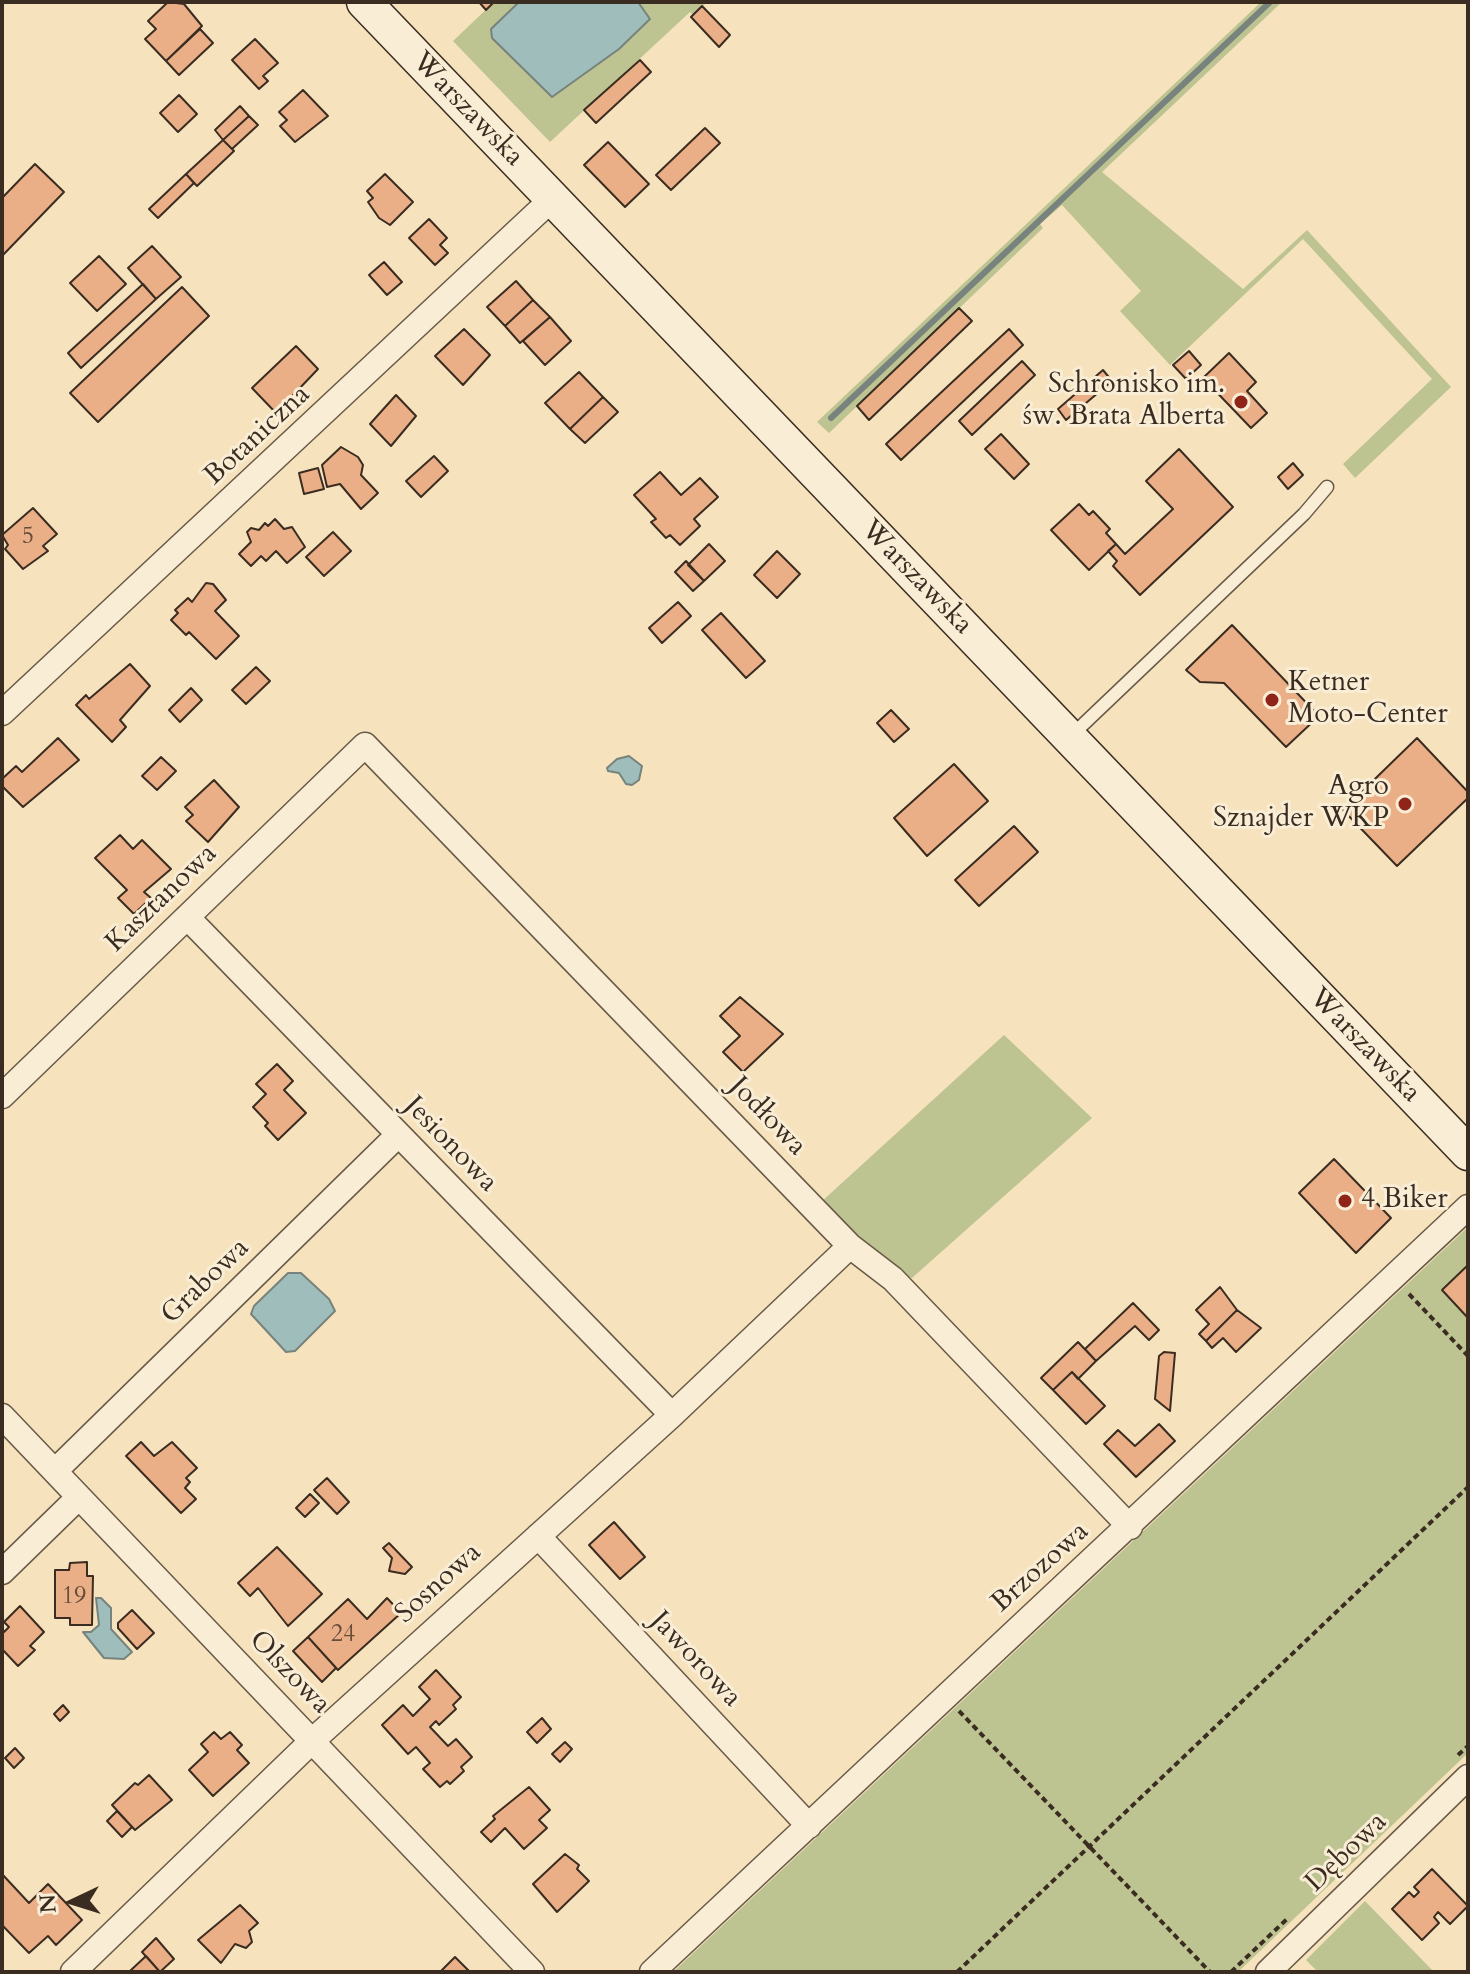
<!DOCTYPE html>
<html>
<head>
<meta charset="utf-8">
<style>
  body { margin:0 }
  #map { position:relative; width:1470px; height:1974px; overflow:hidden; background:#f6e3be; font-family:Cardo,serif }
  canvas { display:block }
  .frame { position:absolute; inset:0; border:4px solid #3a2c20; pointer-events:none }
  .north { position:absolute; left:32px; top:1862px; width:80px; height:80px; -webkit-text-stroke:6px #f9edd5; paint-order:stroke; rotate:266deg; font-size:22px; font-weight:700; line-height:32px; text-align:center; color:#3a2c20 }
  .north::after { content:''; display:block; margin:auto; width:28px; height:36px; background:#3a2c20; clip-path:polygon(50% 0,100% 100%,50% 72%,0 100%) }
</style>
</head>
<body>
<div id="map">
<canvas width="1470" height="1974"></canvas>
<div class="frame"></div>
<div class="north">N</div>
</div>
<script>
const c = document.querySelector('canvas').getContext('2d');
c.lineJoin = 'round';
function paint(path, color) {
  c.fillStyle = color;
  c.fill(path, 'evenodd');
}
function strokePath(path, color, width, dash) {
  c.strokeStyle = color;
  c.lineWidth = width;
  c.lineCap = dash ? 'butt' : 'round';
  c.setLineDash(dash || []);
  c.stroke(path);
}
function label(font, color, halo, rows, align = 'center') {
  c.font = font + ' Cardo,serif';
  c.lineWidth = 6;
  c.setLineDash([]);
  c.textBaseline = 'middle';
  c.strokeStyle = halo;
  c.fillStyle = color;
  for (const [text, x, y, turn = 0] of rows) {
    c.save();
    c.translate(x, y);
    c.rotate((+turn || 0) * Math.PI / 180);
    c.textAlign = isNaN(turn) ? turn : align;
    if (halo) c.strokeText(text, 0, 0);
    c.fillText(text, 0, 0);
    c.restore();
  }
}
paint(new Path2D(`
  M494,2H705L706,3L693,15L690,12L550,142L453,41Z
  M1261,2H1282L1102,172L1243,289L1307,230L1451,387L1355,478L1343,464L1432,379L1303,239L1170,365L1120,311L1141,291L1062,205L1040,224L1043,228L829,433L817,422Z
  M1004,1035L1092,1118L912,1278L888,1270L820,1203Z
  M1468,1227V1753L1238,1972H673Z
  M1365,1901L1434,1972H1318L1306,1960Z`), '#bdc391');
const water = new Path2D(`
  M519,2H638L650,19L619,49L552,97L492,38L491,29Z
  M629,756L642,766L639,780L632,785L626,784L619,773L608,771L607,768L617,759Z
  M288,1273H301L329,1299L335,1311L295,1351L286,1352L251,1314L254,1306Z
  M96,1598H101L111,1608V1629L132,1652L124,1659L104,1658L83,1632H91L99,1625Z`);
paint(water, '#9fbdba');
strokePath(water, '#77837c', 2);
strokePath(new Path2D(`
  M831,418L1270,2`), '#77837c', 6);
const building = new Path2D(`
  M168,2L184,4L202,26L166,61L145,39L156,29L148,21Z
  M479,2H494L486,10Z
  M702,6L730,35L719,47L691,17Z
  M200,29L213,43L179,75L166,61Z
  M255,39L278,63L263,76L268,81L259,89L232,60Z
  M640,60L651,72L596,123L584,110Z
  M303,90L328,116L295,142L280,126L287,120L279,112Z
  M179,95L197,114L178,132L160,113Z
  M240,106L249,116L223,140L215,130Z
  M249,116L258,125L232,149L223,140Z
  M705,128L720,143L671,190L656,175Z
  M223,140L234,151L197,186L186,174Z
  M608,142L649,184L625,207L584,165Z
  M35,164L64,192L2,256V198Z
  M186,174L194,183L158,218L149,209Z
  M385,174L413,202L390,225L379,218L368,202L373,198L367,191Z
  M429,219L447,238L440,245L448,253L435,265L409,238Z
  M152,246L181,277L156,299L128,268Z
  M99,256L126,284L97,311L70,283Z
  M384,262L402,282L387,295L369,275Z
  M516,281L533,300L505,326L487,307Z
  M143,284L156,299L81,368L68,353Z
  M182,287L209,316L98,422L70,393Z
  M533,300L550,317L520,343L505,326Z
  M959,308L972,321L869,420L857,406Z
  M550,317L571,341L545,365L523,341Z
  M464,329L490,355L463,385L435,356Z
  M1009,329L1023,345L901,460L886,444Z
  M296,346L318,369L276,413L252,388Z
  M1189,351L1201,365L1186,379L1173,365Z
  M1229,353L1256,382L1247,391L1267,413L1251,428L1203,378Z
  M1022,361L1035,375L972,435L959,421Z
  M1103,370L1112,381L1066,420L1058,409Z
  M579,372L603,397L570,429L545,403Z
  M396,395L416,416L391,446L370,424Z
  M603,397L618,412L585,443L570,429Z
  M1001,434L1029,464L1014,479L985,449Z
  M341,447L358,457L363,465L361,475L378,493L361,509L340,484L327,487L322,465Z
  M1179,449L1233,507L1140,595L1113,566L1117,561L1108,551L1116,544L1125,554L1173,509L1146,481Z
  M434,456L448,471L421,497L406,481Z
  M1293,463L1303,475L1288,489L1278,477Z
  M318,468L324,489L304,494L299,473Z
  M660,472L681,495L700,478L718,497L694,519L700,526L680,545L670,535L666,538L651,522L656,519L634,495Z
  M1079,504L1089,515L1093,511L1110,529L1106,533L1116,544L1089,570L1051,530Z
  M33,508L57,534L43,546L48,551L23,569L5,549L8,545L2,535Z
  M275,519L284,529L292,527L305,547L287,563L276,551L266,561L261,556L251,566L239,554L251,542L247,532L251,528L259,530L265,523L268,526Z
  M333,532L351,551L324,576L306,557Z
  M709,544L725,561L704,581L688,565Z
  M777,551L800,574L777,598L754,575Z
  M686,561L704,581L693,591L675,572Z
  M206,583L213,584L226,600L215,611L239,636L216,659L189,632L186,635L171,620L178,613L175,610L188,598L192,602Z
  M678,602L691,616L662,643L649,628Z
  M721,613L765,661L746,678L702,630Z
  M1232,625L1319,716L1286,747L1224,683L1200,682L1186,670Z
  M130,664L150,686L120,720L126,727L112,742L76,705L86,695L89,699Z
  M256,667L270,681L246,704L232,690Z
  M191,688L202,700L180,722L169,710Z
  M891,710L909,729L894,742L877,723Z
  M58,738L79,760L23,807L2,786V779L16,766L22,772Z
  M1417,738L1468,792V798L1397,866L1343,810Z
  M161,757L176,771L157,790L142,776Z
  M954,764L988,801L927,856L894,818Z
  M214,780L239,807L208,842L186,821L193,815L185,807Z
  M1014,826L1038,852L979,906L955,880Z
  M120,835L133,849L142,840L171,869L144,892L151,898L134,914L118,898L127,890L95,858Z
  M740,997L783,1034L743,1072L723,1052L740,1036L720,1016Z
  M277,1064L293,1081L284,1090L306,1113L278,1140L265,1126L268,1123L253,1107L266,1094L256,1084Z
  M1334,1159L1391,1218L1356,1253L1299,1193Z
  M1468,1265V1318L1442,1290Z
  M1220,1287L1237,1310L1206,1341L1199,1334L1209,1324L1196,1310Z
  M1133,1303L1159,1330L1149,1340L1135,1326L1096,1361L1085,1349Z
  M1237,1310L1261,1328L1236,1352L1223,1338L1212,1348L1206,1341Z
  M1078,1342L1096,1361L1078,1379L1072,1372L1053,1390L1041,1378Z
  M1164,1352L1175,1353L1170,1411L1155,1399L1159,1356Z
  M1072,1372L1105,1406L1086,1424L1053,1390Z
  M1159,1424L1175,1441L1136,1477L1104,1444L1118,1430L1135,1446Z
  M141,1442L154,1456L172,1442L197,1468L186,1478L190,1482L185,1488L196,1499L181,1513L126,1456Z
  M327,1478L349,1502L337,1514L314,1490Z
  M310,1494L319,1503L305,1517L296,1508Z
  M614,1522L645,1557L620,1579L589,1545Z
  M389,1543L412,1567L405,1574L389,1571L392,1558L383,1548Z
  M277,1547L322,1594L288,1626L258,1588L250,1596L238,1583Z
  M87,1562V1576H93L92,1625H70V1618H55V1570H69L70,1563Z
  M387,1598L401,1613L338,1670L308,1637L348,1599L367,1619Z
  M20,1606L44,1632L30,1646L35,1650L18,1666L2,1649V1629L4,1632L9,1627L4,1622Z
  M132,1610L154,1633L137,1649L118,1628V1623Z
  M308,1637L336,1668L322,1682L293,1651Z
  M436,1670L461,1697L453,1705L456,1709L439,1725L436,1721L430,1727L448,1746L456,1739L472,1757L461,1767L464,1771L450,1784L447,1781L440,1787L423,1769L430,1763L416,1747L408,1754L382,1725L403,1705L413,1716L430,1699L419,1687Z
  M63,1705L69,1712L60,1721L54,1714Z
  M542,1718L551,1729L537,1743L527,1732Z
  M214,1732L221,1739L230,1732L242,1745L237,1750L249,1763L213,1796L189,1770L208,1752L201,1744Z
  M565,1742L572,1749L560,1762L552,1754Z
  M15,1748L24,1758L14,1768L5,1758Z
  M149,1775L172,1800L135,1830L112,1805L135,1783L138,1785Z
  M529,1787L550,1810L539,1820L547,1828L524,1849L505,1828L491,1842L481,1832L495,1819L493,1816Z
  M117,1811L132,1827L122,1837L107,1821Z
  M565,1854L579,1865L577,1869L589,1881L557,1912L533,1884Z
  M1432,1869L1468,1906L1450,1924L1438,1912L1434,1917L1439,1923L1422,1940L1392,1909L1409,1892L1414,1897L1419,1892L1414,1887Z
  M2,1874L29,1903L48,1884L82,1920L56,1945L48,1936L29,1953L2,1925Z
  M240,1905L258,1923L249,1931L252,1942L246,1948L235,1944L221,1963L198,1940Z
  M156,1938L174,1959L160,1972L142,1952Z
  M146,1956L160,1972H131L130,1971Z
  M455,1957L470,1972H440Z`);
paint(building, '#eaaf87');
strokePath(building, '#3a2c20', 2);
const service = new Path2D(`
  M1071,736L1304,514L1327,487`);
const minor = new Path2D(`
  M2,713L552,199
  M187,917L672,1415
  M2,1096L365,745L850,1246L893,1279L1130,1527
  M2,1416L532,1972
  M55,1471L398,1135
  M538,1536L809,1826
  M2,1572L79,1497
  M73,1972L312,1741L672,1415L850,1246
  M652,1972L1468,1207
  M1268,1972L1468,1777`);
const secondary = new Path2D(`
  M364,2L1468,1153`);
strokePath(service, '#695a48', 15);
strokePath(minor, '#695a48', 27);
strokePath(secondary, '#3a2c20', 37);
strokePath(new Path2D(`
  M1409,1294L1468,1356
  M959,1711L1210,1972
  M1458,1755L1468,1746
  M957,1972L1468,1487
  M1231,1972L1287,1919`), '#3a2c20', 4, [6, 4]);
strokePath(service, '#f9edd5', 12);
strokePath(minor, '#f9edd5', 24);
strokePath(secondary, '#f9edd5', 34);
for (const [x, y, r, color] of [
  [1241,402,8,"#8f2418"],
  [1272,700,8,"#8f2418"],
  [1405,804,8,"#8f2418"],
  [1345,1201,8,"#8f2418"]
]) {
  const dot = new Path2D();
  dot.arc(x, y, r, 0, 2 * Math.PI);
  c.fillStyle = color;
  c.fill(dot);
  strokePath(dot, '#f9edd5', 3);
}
label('24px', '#664d3a', null, [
  ["5",28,537],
  ["19",74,1597],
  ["24",343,1635]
]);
label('28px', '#3a2c20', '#f9edd5', [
  ["Warszawska",467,110,46],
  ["Botaniczna",258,436,-43],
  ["Warszawska",916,578,46],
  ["Kasztanowa",162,899,-44],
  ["Warszawska",1364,1046,46],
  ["Jodłowa",767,1117,46],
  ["Jesionowa",450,1145,46],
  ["Grabowa",206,1282,-44],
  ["Brzozowa",1041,1568,-42],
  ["Sosnowa",439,1584,-42],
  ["Jaworowa",695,1660,47],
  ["Olszowa",289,1673,46],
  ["Dębowa",1347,1853,-44]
]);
label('28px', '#3a2c20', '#f9edd5', [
  ["Schronisko im.",1225,386],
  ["św. Brata Alberta",1225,418],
  ["Ketner",1288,684,"left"],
  ["Moto-Center",1288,716,"left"],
  ["Agro",1389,788],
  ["Sznajder WKP",1389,820],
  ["4 Biker",1361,1201,"left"]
], 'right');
</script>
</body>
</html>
